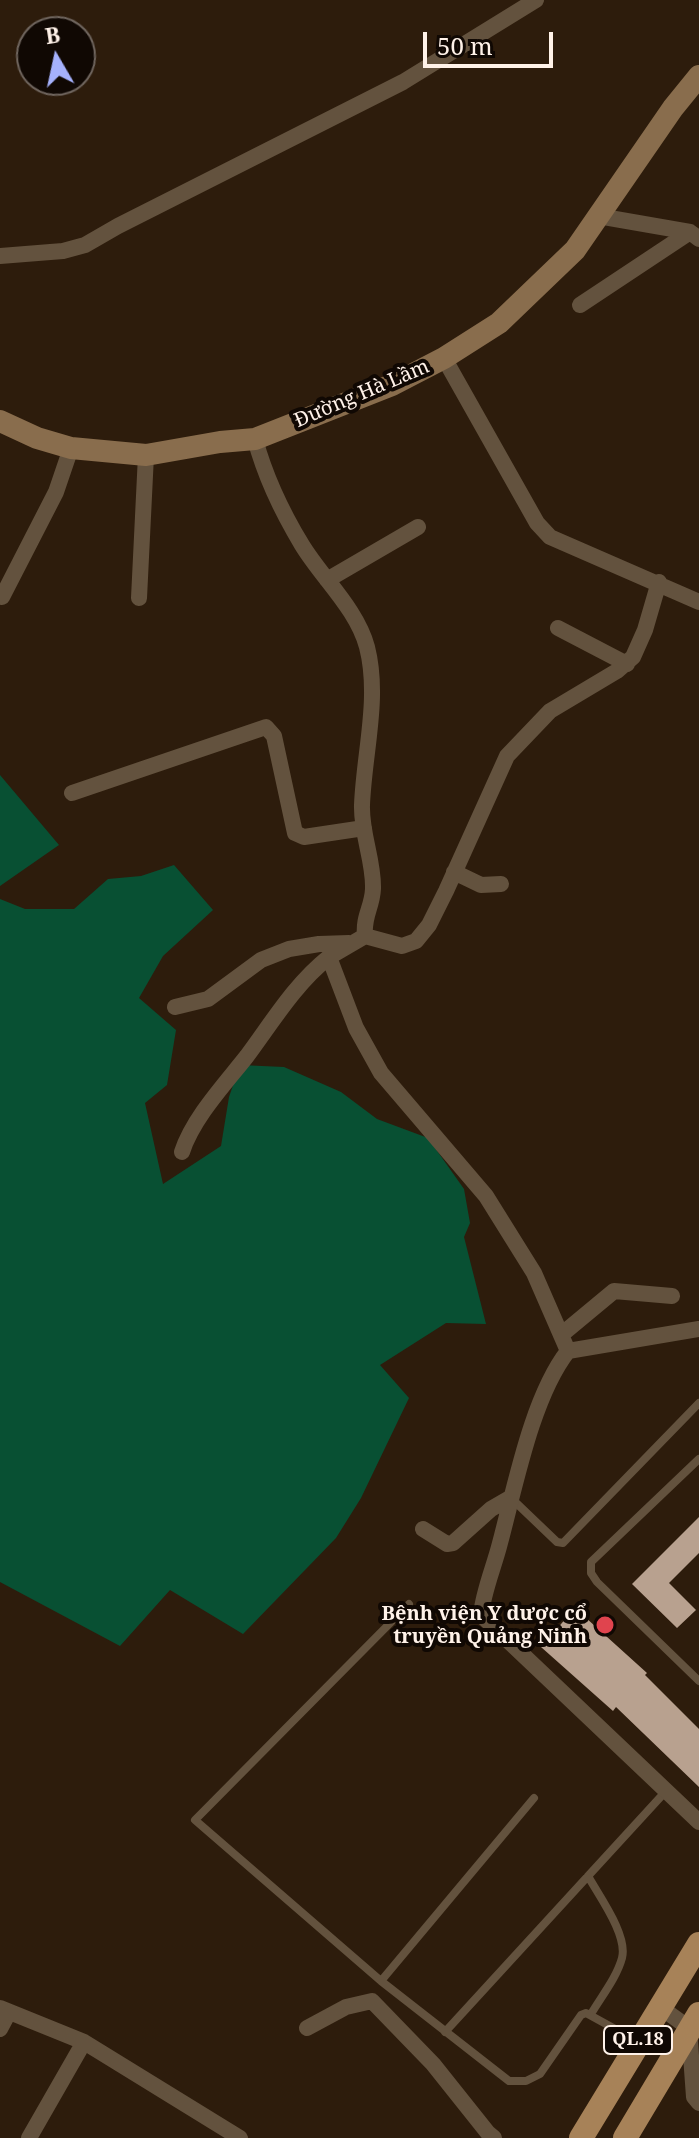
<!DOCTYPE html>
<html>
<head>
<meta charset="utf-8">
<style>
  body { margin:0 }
  #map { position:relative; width:699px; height:2138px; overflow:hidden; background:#2d1c0c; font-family:"Noto Serif",serif }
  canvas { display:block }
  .north { position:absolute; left:16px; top:16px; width:80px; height:80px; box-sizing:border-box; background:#100803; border:2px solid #70665f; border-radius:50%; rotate:351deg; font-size:22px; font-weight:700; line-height:32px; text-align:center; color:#fff2e9 }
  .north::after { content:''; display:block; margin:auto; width:28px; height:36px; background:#a5b1fc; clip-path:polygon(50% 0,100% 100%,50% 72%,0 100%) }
  .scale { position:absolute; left:423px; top:32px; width:130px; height:36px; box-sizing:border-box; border:4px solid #fff2e9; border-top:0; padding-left:10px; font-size:24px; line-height:28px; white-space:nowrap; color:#fff2e9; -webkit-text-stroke:6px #100803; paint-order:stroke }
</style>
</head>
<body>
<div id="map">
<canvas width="699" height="2138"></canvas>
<div class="north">B</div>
<div class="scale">50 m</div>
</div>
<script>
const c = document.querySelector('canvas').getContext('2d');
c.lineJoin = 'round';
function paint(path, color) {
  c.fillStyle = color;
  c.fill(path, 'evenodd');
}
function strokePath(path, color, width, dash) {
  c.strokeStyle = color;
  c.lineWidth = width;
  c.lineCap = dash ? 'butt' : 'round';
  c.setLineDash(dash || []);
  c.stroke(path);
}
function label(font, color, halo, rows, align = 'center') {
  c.font = font + ' "Noto Serif",serif';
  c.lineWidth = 8;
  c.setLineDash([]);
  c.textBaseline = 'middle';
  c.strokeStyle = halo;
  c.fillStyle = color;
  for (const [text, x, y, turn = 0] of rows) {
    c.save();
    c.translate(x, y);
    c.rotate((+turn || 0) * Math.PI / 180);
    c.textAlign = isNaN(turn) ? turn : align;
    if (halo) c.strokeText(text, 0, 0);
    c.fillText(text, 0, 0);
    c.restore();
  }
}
paint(new Path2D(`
  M0,775L59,845L0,886Z
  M174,865L213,910L163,956L139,998L176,1030L167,1085L145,1103L163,1184L221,1146L229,1097L240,1065L284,1067L341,1092L377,1119L428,1138L464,1189L470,1223L464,1237L486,1324L446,1323L380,1365L409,1398L361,1498L336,1538L243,1634L170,1590L120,1646L0,1582V899L25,909H74L108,879L141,876Z`), '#085033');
paint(new Path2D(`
  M699,1517V1553L669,1583L696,1610L677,1628L632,1584Z
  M575,1608L647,1673L645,1675L699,1729V1787L616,1707L613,1711L541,1647Z`), '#b8a18f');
strokePath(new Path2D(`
  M699,1459L591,1562V1573L597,1582L699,1681
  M511,1498L557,1542L563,1543L699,1403
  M409,1604L195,1820L381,1981L509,2081H526L540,2074L581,2015L586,2013L637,2041
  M588,1876C599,1896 628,1935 622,1958C617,1977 601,1997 591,2014
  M381,1981L534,1798
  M445,2032L666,1791`), '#63523e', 8);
strokePath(new Path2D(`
  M598,216L690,232L699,239
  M0,256L63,251L85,245L118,226L403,82L536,0
  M580,305L690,232
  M444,358L537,523L550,537L699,602
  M255,439C265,476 282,512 302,545C322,578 357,609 367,647C380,698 364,753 362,805C361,834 374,861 373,889C372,908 363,916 365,936L329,957L356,1028L381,1073L486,1196L534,1273L568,1351C532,1397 515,1487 500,1543C494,1567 483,1592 481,1615L699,1822
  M327,580L418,527
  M2,597L56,492L71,448
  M139,598L146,455
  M558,628L627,664
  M72,793L266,727L274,736L295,833L304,837L364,828
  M454,872L481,885L501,884
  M365,936L402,946L416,941L429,925L446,891L507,756L550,711L617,671L633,657L645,630L659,582
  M175,1007L208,999L261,960L289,949L319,944L349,943
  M182,1152C193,1118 225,1084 247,1056C273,1021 295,984 329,957
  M561,1335L614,1291L672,1296
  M568,1351L699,1329
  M423,1529L447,1544L453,1543L491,1509L510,1498
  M660,2007L689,2028L694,2097L699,2103
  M0,2008L84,2042L240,2138
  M307,2028L346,2007L372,2001L433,2064L488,2133L494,2138
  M0,2029L9,2012
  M29,2138L84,2042`), '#63523e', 16);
strokePath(new Path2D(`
  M0,421L37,438L71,448L146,455L220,442L255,439L392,385L444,358L499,323L575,250L673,108L699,76`), '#896d4d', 22);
strokePath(new Path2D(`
  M581,2138L699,1944
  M625,2138L699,2014`), '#a78258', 24);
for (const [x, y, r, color] of [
  [605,1625,10,"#e0444e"]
]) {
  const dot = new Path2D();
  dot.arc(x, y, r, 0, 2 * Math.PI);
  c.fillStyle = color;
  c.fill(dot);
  strokePath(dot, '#100803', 3);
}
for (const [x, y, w] of [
  [638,2040,68]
]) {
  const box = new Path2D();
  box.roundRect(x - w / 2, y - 14, w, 28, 6);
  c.fillStyle = '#100803';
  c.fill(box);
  strokePath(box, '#fff2e9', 2);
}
label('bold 18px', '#fff2e9', null, [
  ["QL.18",638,2040]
]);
label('20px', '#fff2e9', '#100803', [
  ["Đường Hà Lầm",362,394,-23]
]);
label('bold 20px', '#fff2e9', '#100803', [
  ["Bệnh viện Y dược cổ",587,1614],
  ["truyền Quảng Ninh",587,1637]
], 'right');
</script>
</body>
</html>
